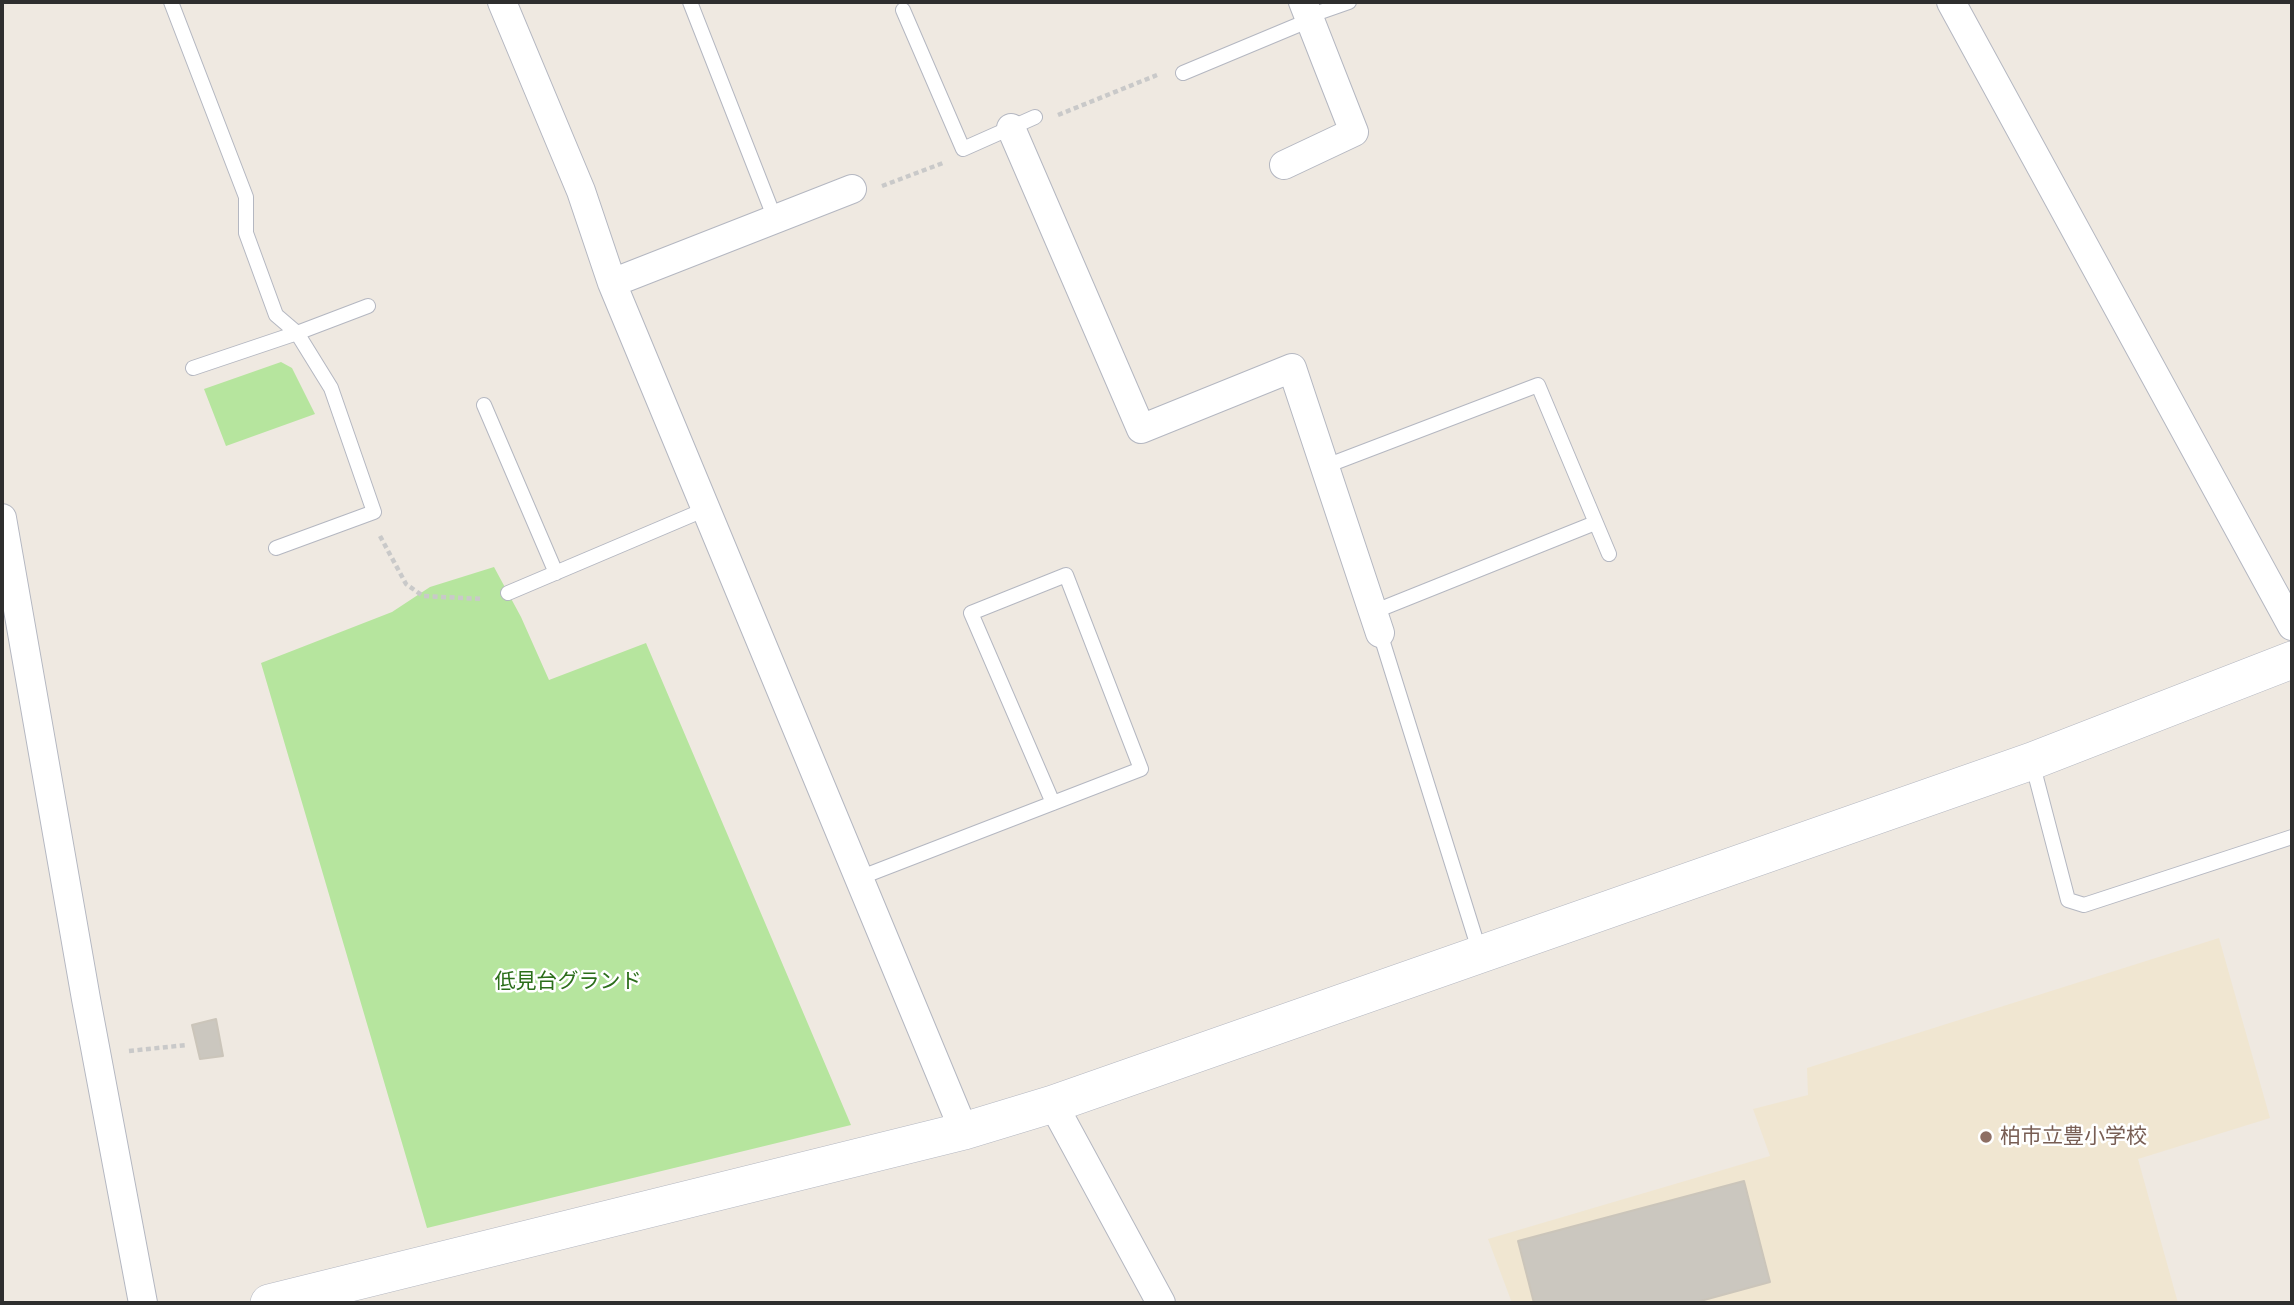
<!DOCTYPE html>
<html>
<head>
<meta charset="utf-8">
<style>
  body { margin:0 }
  #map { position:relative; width:2294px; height:1305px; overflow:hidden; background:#efe9e1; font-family:Cabin,sans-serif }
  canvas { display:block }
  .frame { position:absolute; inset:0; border:4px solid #2e2e2e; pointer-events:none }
</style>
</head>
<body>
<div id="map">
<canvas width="2294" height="1305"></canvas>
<div class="frame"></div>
</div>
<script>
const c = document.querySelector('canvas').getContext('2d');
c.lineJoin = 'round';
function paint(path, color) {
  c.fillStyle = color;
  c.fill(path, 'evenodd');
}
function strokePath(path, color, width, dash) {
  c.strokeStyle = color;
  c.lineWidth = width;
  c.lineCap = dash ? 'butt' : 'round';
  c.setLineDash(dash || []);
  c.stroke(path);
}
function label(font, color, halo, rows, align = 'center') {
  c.font = font + ' Cabin,"Noto Sans JP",sans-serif';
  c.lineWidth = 5;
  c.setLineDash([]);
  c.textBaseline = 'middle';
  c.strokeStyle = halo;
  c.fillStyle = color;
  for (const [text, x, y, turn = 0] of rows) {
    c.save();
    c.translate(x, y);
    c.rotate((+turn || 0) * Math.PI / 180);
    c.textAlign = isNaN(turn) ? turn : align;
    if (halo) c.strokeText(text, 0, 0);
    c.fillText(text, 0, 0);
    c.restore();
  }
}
paint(new Path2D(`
  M2219,938L2270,1118L2138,1159L2178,1303H1512L1488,1239L1770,1156L1753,1109L1808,1095L1807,1068Z`), '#f0e6d1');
paint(new Path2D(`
  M281,362L292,368L315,414L226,446L204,389Z
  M494,567L521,617L549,680L646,643L851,1125L427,1228L261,663L392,612L430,587Z`), '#b6e59e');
const building = new Path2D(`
  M216,1019L223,1056L200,1059L192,1025Z
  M1744,1181L1770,1282L1693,1303H1534L1518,1241Z`);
paint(building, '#cbc7bf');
strokePath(building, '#cbc5ba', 2);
const service = new Path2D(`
  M171,2L246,197V233L276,315L297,333L331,388L374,512L276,548
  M690,2L775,219
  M903,10L963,149L1035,117
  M1309,16L1349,2
  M1183,73L1310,20
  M193,368L297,333L368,306
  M484,405L556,573
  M1326,466L1538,385L1609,554
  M508,593L706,509
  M1373,612L1595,523
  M1380,633L1480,953
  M2032,762L2068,900L2084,905L2292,837
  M859,878L1141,769L1066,575L971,613L1053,803`);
const minor = new Path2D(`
  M502,2L581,191L612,283L964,1131
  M1951,2L2292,626
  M1011,128L1141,429L1292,368L1380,633
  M1284,165L1354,132L1303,2
  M612,283L852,189
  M2,518L86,999L143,1303
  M1053,1104L1161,1303`);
const tertiary = new Path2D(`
  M269,1303L964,1131L1053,1104L2032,761L2292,660`);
strokePath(service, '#b4b7c1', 16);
strokePath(minor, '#b4b7c1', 30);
strokePath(tertiary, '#b4b7c1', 38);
strokePath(new Path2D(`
  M1058,115L1157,75
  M882,186L943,163
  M380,536L406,584L423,596L483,599
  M129,1051L187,1045`), '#c9c9c9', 4.5, [5, 3.5]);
strokePath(service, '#fff', 14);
strokePath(minor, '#fff', 28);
strokePath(tertiary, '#fff', 37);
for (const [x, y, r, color] of [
  [1986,1137,7,"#8d6e63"]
]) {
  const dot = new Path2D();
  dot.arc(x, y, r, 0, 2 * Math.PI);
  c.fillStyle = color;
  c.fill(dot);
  strokePath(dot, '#fff', 2.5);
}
label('21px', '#2c6e1b', '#fff', [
  ["低見台グランド",568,982]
]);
label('21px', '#785e54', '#fff', [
  ["柏市立豊小学校",2000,1137]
], 'left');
</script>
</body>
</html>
